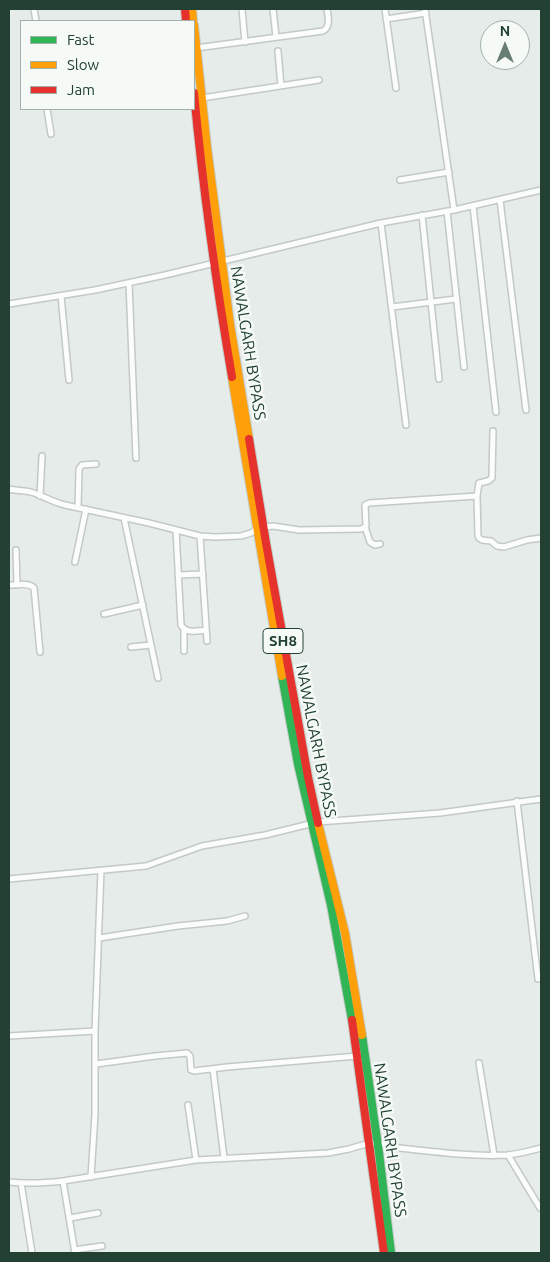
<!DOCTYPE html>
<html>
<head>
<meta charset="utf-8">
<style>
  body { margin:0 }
  #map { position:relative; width:550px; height:1262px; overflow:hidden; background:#e6ece9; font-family:Ubuntu,sans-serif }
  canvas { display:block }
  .frame { position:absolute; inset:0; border:10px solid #224133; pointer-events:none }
  .legend { position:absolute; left:20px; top:20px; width:175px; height:90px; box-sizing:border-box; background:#f5faf7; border:1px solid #a1b0a9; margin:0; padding:6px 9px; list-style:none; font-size:15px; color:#224133 }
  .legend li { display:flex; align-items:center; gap:10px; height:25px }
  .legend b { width:25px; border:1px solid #a1b0a9 }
  .north { position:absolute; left:480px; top:20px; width:50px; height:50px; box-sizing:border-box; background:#f5faf7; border:1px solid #a1b0a9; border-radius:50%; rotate:0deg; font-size:14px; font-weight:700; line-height:20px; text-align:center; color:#224133 }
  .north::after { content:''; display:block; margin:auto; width:18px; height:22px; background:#677d73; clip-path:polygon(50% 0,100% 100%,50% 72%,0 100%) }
</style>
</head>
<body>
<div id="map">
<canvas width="550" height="1262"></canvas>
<div class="frame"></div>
<ul class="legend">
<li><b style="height:6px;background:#30b455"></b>Fast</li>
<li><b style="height:6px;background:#ff9f0a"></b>Slow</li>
<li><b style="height:6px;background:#e5322d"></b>Jam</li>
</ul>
<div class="north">N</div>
</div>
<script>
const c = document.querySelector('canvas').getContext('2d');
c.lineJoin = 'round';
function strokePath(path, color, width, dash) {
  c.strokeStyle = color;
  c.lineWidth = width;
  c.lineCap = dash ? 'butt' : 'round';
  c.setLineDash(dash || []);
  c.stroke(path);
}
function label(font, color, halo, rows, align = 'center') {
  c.font = font + ' Ubuntu,sans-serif';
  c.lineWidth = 5;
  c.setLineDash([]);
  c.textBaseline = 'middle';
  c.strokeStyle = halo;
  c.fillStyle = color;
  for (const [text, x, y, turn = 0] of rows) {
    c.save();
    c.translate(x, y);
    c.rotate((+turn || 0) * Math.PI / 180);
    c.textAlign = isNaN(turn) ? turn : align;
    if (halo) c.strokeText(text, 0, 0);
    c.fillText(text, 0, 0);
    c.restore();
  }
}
const street = new Path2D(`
  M34,9L36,21
  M242,9L245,42
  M273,9L276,37
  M385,9L396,88
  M425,9L454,210
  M386,19L426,13
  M196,48L323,31C331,27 328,16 327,9
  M278,51L281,86
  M202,98L319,80
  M47,109L51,134
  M400,180L449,172
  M500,200L526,410
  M473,206L496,412
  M447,211L464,367
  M422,215L439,379
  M381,223L406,425
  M129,283L136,458
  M61,296L69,380
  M9,304L95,290L165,275L381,223L454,210L541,190
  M392,307L456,299
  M9,489C17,491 26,490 34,493C45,497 53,502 65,505L149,523L200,536L215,537L241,536L251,533L257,528L273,526L299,530L361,529L365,527L366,525L365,505L369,503L477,496L479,483L488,481L492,478L493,431
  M40,496L42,456
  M477,496L478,536L479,538L482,540L491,541L497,546L504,547L527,540L541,538
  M78,508L79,469L82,465L96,464
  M124,518L158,678
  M365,527L370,542L375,545L380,544
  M176,530L181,625C186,634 197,631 206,630
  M200,536L207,641
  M16,550L17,585
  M75,562L86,509
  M178,575L203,574
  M9,585C17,585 29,582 34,588L40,652
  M104,614L143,605
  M184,630V651
  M131,647L151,645
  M517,801L538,979
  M9,879L146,866L202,846L265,835L318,822L440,813L541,799
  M99,938L178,926L227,921L245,916
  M9,1036L95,1031
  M479,1063L494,1155
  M96,1064L155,1056L187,1053L190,1056L191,1070L194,1071L227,1067L357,1056
  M213,1069L224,1158
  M188,1105L196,1160
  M508,1155L540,1208
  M91,1177L95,1114V1031L101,870
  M63,1181L75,1253
  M9,1182C27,1184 45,1183 63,1181L196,1160L328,1153L349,1149L369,1143L377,1142L391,1147C428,1151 470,1157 507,1155C519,1154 530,1151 541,1148
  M21,1183L32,1253
  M70,1218L98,1213
  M74,1250L102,1246`);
const fast = new Path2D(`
  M282,676L298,764L331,905L352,1020
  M362,1035L379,1153L391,1253`);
const slow = new Path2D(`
  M192,9L193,21
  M194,25L207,147L230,324L249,439
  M232,377L282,676
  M318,823L345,933L362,1035`);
const jam = new Path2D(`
  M185,9L186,21
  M194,93C203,188 216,283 232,377
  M249,439L266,543L308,777L318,823
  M352,1020L384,1253`);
strokePath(street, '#c3c9c6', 8);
strokePath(fast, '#c2cbc6', 10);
strokePath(slow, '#c2cbc6', 10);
strokePath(jam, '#c2cbc6', 10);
strokePath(street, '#fbfcfc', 5);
strokePath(fast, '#30b455', 8);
strokePath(slow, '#ff9f0a', 8);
strokePath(jam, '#e5322d', 8);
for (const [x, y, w] of [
  [283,641,40]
]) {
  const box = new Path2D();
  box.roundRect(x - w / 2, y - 12.5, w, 25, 4);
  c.fillStyle = '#f5faf7';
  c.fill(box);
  strokePath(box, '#224133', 1);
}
label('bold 15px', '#224133', null, [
  ["SH8",283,641]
]);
label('16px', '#224133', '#f5faf7', [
  ["NAWALGARH BYPASS",248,343,81],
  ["NAWALGARH BYPASS",316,741,79],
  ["NAWALGARH BYPASS",390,1140,82]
]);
</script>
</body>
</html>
